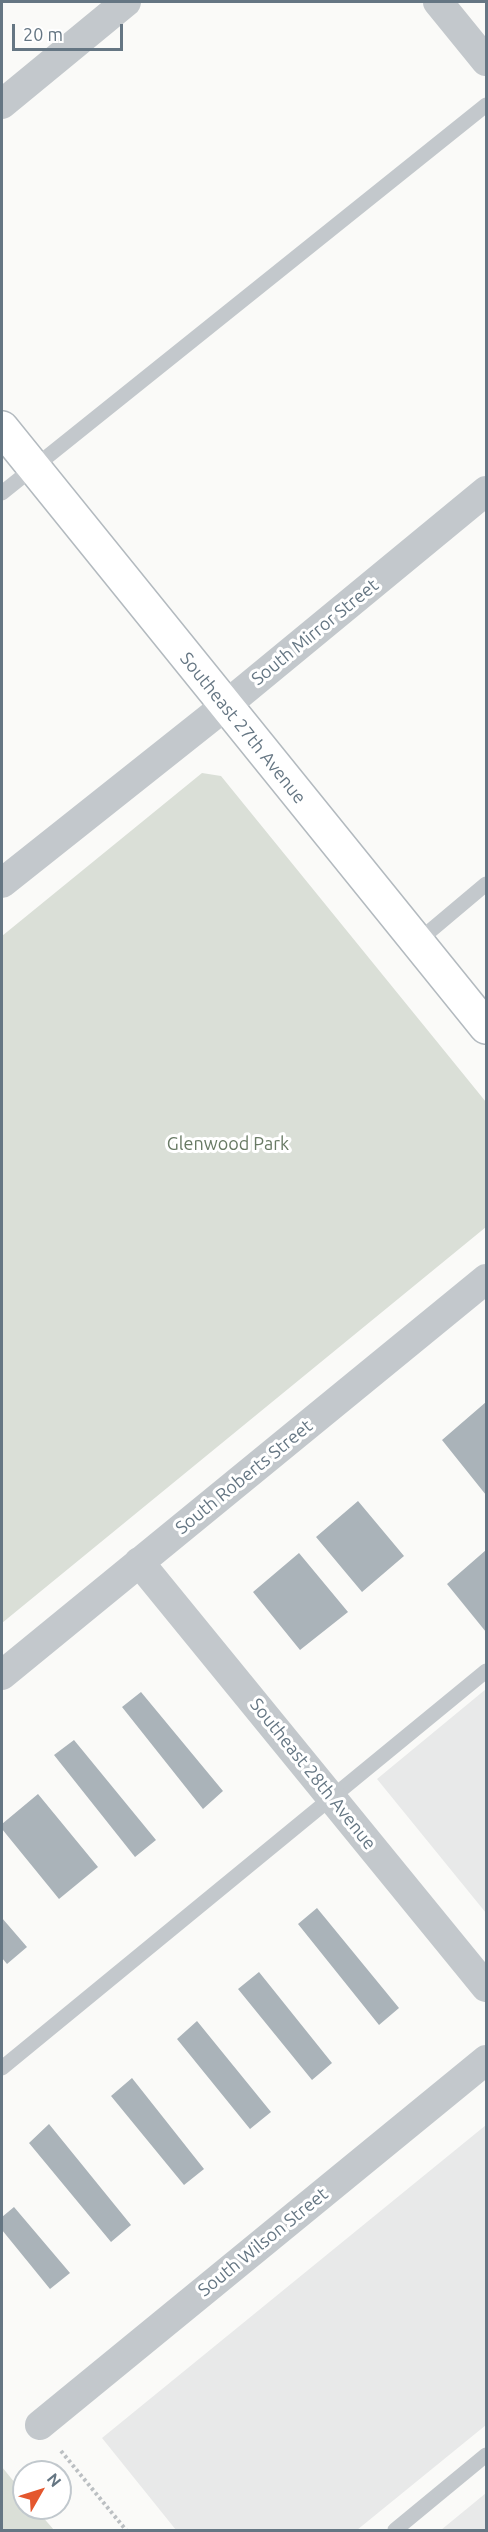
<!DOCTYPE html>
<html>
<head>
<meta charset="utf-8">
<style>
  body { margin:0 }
  #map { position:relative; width:488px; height:2532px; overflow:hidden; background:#fafaf8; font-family:Ubuntu,sans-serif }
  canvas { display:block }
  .frame { position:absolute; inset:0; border:3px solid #657683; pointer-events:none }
  .north { position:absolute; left:12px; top:2460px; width:60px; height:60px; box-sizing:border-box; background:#fff; border:2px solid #c1c8cd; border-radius:50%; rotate:51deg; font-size:16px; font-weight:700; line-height:24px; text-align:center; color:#657683 }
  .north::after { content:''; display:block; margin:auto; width:21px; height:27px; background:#e4572e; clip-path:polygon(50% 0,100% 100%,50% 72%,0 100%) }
  .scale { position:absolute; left:12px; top:24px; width:111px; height:27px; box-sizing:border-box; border:3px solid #657683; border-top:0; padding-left:8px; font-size:18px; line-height:21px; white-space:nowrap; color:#657683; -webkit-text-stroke:4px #fff; paint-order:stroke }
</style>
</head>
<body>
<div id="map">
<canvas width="488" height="2532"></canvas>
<div class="frame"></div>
<div class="north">N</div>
<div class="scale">20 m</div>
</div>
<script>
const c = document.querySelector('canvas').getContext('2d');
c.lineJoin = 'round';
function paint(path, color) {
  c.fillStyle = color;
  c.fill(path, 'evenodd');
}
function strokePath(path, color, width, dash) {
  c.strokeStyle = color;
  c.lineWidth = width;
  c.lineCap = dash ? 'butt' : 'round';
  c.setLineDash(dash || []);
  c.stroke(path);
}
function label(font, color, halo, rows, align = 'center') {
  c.font = font + ' Ubuntu,sans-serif';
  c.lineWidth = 6;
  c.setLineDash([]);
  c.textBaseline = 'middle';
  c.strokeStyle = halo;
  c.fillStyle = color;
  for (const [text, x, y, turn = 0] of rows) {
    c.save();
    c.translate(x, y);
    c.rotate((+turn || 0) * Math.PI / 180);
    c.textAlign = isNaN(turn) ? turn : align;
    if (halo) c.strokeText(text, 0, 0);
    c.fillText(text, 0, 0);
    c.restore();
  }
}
paint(new Path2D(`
  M486,1689V1913L377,1779Z
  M486,2125V2425L357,2530H176L102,2438Z
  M486,2493V2530H441Z`), '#e8e9e9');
paint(new Path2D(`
  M202,773L221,776L486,1102V1227L2,1623V936Z
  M2,2467L24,2494V2508H35L54,2530H2Z`), '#dadfd7');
paint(new Path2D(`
  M486,1402V1495L442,1440Z
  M358,1501L404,1556L362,1592L316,1537Z
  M486,1550V1632L447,1584Z
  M299,1553L348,1612L300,1650L253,1592Z
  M141,1692L223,1791L203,1809L122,1707Z
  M74,1740L156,1840L135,1857L54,1755Z
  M38,1794L98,1867L59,1899L2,1829V1824Z
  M317,1908L399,2008L379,2025L298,1924Z
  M2,1918L27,1947L7,1964L2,1958Z
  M259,1972L332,2063L312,2080L238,1989Z
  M197,2021L271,2112L250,2129L177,2039Z
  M132,2078L204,2169L184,2185L111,2096Z
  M49,2124L131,2225L111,2242L29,2143Z
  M14,2207L70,2273L50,2289L2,2230V2217Z`), '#aab3b9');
const secondary = new Path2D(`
  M2,428L486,1027`);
strokePath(secondary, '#b3babf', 36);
strokePath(new Path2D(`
  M61,2451L126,2530`), '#bbbfc2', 4, [3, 3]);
strokePath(new Path2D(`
  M2,493L486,105
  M417,942L486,884
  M2,2068L486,1671
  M395,2530L486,2455`), '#c3c8cc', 15);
strokePath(new Path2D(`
  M438,2L486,61
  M2,104L126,2
  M2,883L225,706L486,491
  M139,1562L486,1987
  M2,1675L486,1279
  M40,2425L486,2060`), '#c3c8cc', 30);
strokePath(secondary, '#fff', 33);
label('18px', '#657683', '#fff', [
  ["South Mirror Street",315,632,-39],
  ["Southeast 27th Avenue",243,728,51],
  ["South Roberts Street",244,1477,-39],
  ["Southeast 28th Avenue",313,1774,51],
  ["South Wilson Street",263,2242,-39]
]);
label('18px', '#687a64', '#fff', [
  ["Glenwood Park",228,1144]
]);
</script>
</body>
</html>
